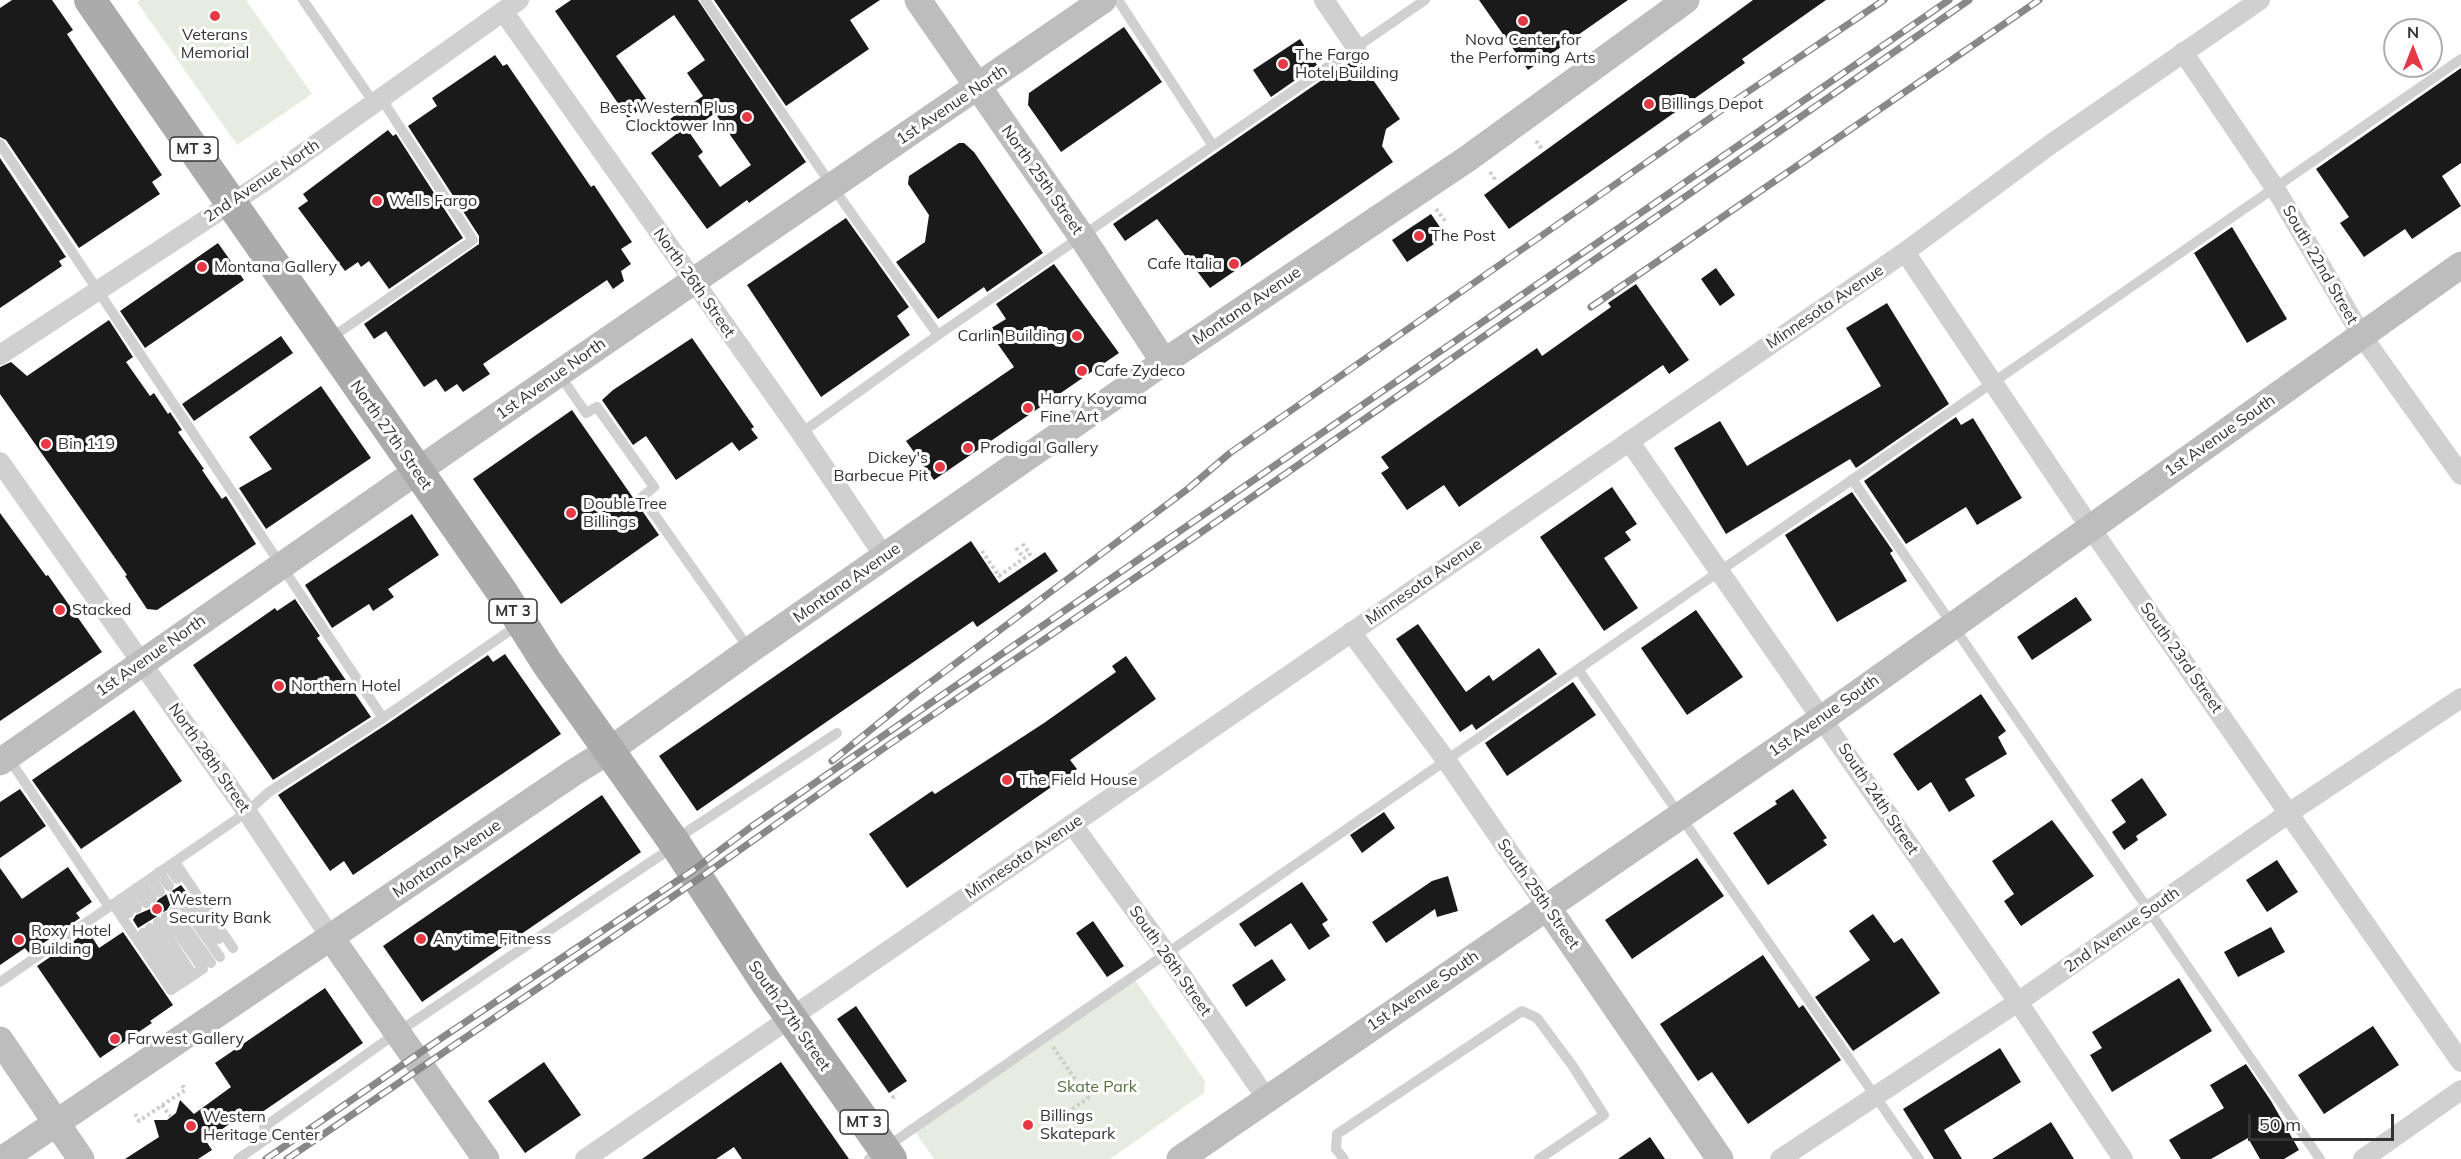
<!DOCTYPE html>
<html>
<head>
<meta charset="utf-8">
<style>
  body { margin:0 }
  #map { position:relative; width:2461px; height:1159px; overflow:hidden; background:#fff; font-family:Mulish,sans-serif }
  canvas { display:block }
  .north { position:absolute; left:2383px; top:18px; width:60px; height:60px; box-sizing:border-box; background:#fff; border:2px solid #adadad; border-radius:50%; rotate:0deg; font-size:16px; font-weight:700; line-height:24px; text-align:center; color:#333 }
  .north::after { content:''; display:block; margin:auto; width:21px; height:27px; background:#e63946; clip-path:polygon(50% 0,100% 100%,50% 72%,0 100%) }
  .scale { position:absolute; left:2248px; top:1114px; width:146px; height:27px; box-sizing:border-box; border:3px solid #333; border-top:0; padding-left:8px; font-size:18px; line-height:21px; white-space:nowrap; color:#333; -webkit-text-stroke:4px #fff; paint-order:stroke }
</style>
</head>
<body>
<div id="map">
<canvas width="2461" height="1159"></canvas>
<div class="north">N</div>
<div class="scale">50 m</div>
</div>
<script>
const c = document.querySelector('canvas').getContext('2d');
c.lineJoin = 'round';
function paint(path, color) {
  c.fillStyle = color;
  c.fill(path, 'evenodd');
}
function strokePath(path, color, width, dash) {
  c.strokeStyle = color;
  c.lineWidth = width;
  c.lineCap = dash ? 'butt' : 'round';
  c.setLineDash(dash || []);
  c.stroke(path);
}
function label(font, color, halo, rows, align = 'center') {
  c.font = font + ' Mulish,sans-serif';
  c.lineWidth = 6;
  c.setLineDash([]);
  c.textBaseline = 'middle';
  c.strokeStyle = halo;
  c.fillStyle = color;
  for (const [text, x, y, turn = 0] of rows) {
    c.save();
    c.translate(x, y);
    c.rotate((+turn || 0) * Math.PI / 180);
    c.textAlign = isNaN(turn) ? turn : align;
    if (halo) c.strokeText(text, 0, 0);
    c.fillText(text, 0, 0);
    c.restore();
  }
}
paint(new Path2D(`
  M140,0H246L312,94L237,145L137,2Z
  M1135,980L1205,1081L1204,1093L1110,1159H934L915,1132Z`), '#e6ecdf');
paint(new Path2D(`
  M12,0H52L73,30L67,34L78,51L162,175L152,182L160,194L79,248L6,140L0,137V8Z
  M571,0H698L806,162L749,203L747,200L707,229L651,153L679,132L670,119L703,96L687,73L705,60L674,15L616,56L649,103L628,118L555,11ZM715,113L751,165L720,187L698,156L703,152L689,132Z
  M714,0H880L850,20L869,49L786,106Z
  M1479,0H1628L1528,70Z
  M1753,0H1826L1742,59L1745,63L1509,229L1484,195Z
  M1124,27L1162,82L1061,152L1028,105L1029,93Z
  M1300,39L1317,65L1271,97L1253,70Z
  M495,55L503,66L507,64L591,187L594,185L632,242L621,249L631,264L621,271L624,281L613,289L607,280L483,364L490,374L463,392L457,384L445,392L436,379L424,387L386,331L374,339L364,324L479,244V236L408,126L437,106L432,98Z
  M1358,58L1400,119L1386,129L1382,146L1393,162L1210,288L1157,219L1125,241L1113,224L1332,73Z
  M2461,68V163L2442,176L2461,206L2412,239L2405,229L2364,257L2340,223L2349,217L2316,169Z
  M388,130L393,136L396,134L463,238L389,289L369,261L361,267L358,262L345,271L298,208L308,201L303,194Z
  M959,143H964L974,152L1043,253L987,292L984,287L938,319L896,262L925,242L929,215L908,184L909,176Z
  M0,158L66,257L59,261L62,266L0,308Z
  M1431,214L1446,236L1407,262L1392,240Z
  M846,218L909,307L897,316L910,335L821,397L747,285Z
  M2232,227L2287,319L2247,343L2194,253Z
  M218,243L244,280L145,348L120,311Z
  M1054,264L1119,353L934,480L906,441L1014,367L988,330L1006,319L996,304Z
  M1716,268L1735,295L1720,306L1701,279Z
  M1636,284L1689,360L1669,374L1663,365L1459,507L1444,485L1407,510L1381,473L1389,468L1381,457L1537,348L1542,356L1611,307L1608,303Z
  M1887,303L1949,404L1856,468L1850,459L1726,534L1674,448L1720,421L1747,466L1881,386L1846,328Z
  M109,320L133,357L126,362L150,396L154,393L168,414L170,412L182,430L178,432L204,469L202,470L222,499L226,496L256,544L157,610L147,609L125,576L127,575L0,394V367L11,362L27,376Z
  M281,336L293,353L194,421L182,404Z
  M692,338L754,427L751,429L758,438L739,451L732,442L676,480L646,436L633,445L602,400L613,390Z
  M321,386L371,458L266,529L239,488L272,469L249,437Z
  M572,410L659,535L561,604L473,479Z
  M1956,417L1961,425L1973,418L2022,498L1977,525L1966,507L1906,544L1864,481Z
  M1612,487L1637,524L1625,532L1631,540L1604,558L1638,608L1604,631L1540,537Z
  M1852,492L1893,551L1890,553L1907,581L1837,622L1785,535Z
  M0,513L46,576L48,575L102,652L0,721Z
  M412,514L439,555L388,589L394,597L373,611L369,604L332,628L305,585Z
  M971,541L999,583L1045,552L1058,571L977,627L973,621L697,811L659,756Z
  M2076,597L2092,620L2032,660L2017,637Z
  M295,599L320,636L317,638L371,717L273,780L193,665L275,608L277,611Z
  M1696,610L1743,677L1687,715L1641,648Z
  M1418,624L1466,692L1489,675L1493,681L1539,648L1557,674L1476,730L1472,724L1460,732L1396,639Z
  M505,654L561,734L353,875L344,861L330,871L278,795L387,724L488,655L493,662Z
  M1126,656L1156,699L1070,760L1077,769L907,888L869,834L932,791L935,794L1044,723L1116,672L1112,666Z
  M1573,682L1596,715L1507,776L1485,743Z
  M1981,694L2006,731L1998,737L2007,754L1965,779L1975,796L1949,812L1931,782L1918,791L1893,754Z
  M134,710L182,781L81,849L32,780Z
  M2142,778L2167,815L2136,836L2138,840L2124,850L2112,832L2126,822L2111,800Z
  M20,789L46,826L0,858V802Z
  M1793,789L1827,838L1823,840L1827,845L1768,885L1733,833L1777,804L1775,801Z
  M602,795L641,852L422,1002L383,946Z
  M1384,812L1395,828L1362,853L1350,835Z
  M2052,820L2094,876L2021,926L2004,901L2014,894L1992,861Z
  M1697,858L1724,896L1632,959L1605,920Z
  M2277,860L2298,892L2267,912L2246,880Z
  M68,867L92,902L76,913L80,918L29,953L25,948L0,965V868L22,899Z
  M1448,876L1458,911L1437,917L1435,909L1386,943L1372,922L1432,881Z
  M1302,882L1328,920L1322,924L1330,936L1309,950L1291,923L1255,947L1239,924Z
  M181,885L187,893L184,898L179,899L176,904L170,905L167,910L138,928L133,920L136,915L150,909L159,899Z
  M1873,914L1894,943L1902,938L1940,993L1853,1051L1815,997L1870,960L1849,931Z
  M1093,921L1124,966L1107,977L1076,933Z
  M2271,927L2285,952L2238,977L2224,952Z
  M88,931L99,948L123,932L173,1005L150,1021L152,1023L100,1058L37,966Z
  M1763,955L1799,1008L1803,1005L1841,1060L1748,1124L1712,1072L1698,1081L1660,1024Z
  M1272,959L1286,980L1246,1007L1232,985Z
  M2179,978L2212,1031L2112,1092L2090,1055L2102,1048L2092,1032Z
  M325,988L363,1043L252,1119L247,1111L206,1141L212,1150L198,1159H125L159,1137L154,1120H167L176,1113L180,1100L194,1114L231,1087L215,1063Z
  M856,1006L907,1081L889,1093L837,1019Z
  M2373,1026L2399,1065L2324,1114L2298,1075Z
  M2000,1048L2021,1082L1944,1130L1962,1159H1934L1903,1109Z
  M544,1062L581,1115L525,1153L488,1101Z
  M781,1062L849,1159H742L734,1147L716,1159H642Z
  M2246,1064L2271,1101L2299,1150L2284,1159H2260L2248,1138L2211,1159H2181L2169,1140L2224,1108L2210,1085Z
  M2051,1122L2074,1159H1992Z
  M1650,1137L1665,1159H1618Z`), '#1a1a1a');
strokePath(new Path2D(`
  M1536,141L1542,149
  M1490,172L1496,181
  M1436,209L1446,222
  M1016,548L1024,558
  M982,551L999,576L1030,554L1022,543
  M1053,1047L1088,1098L1071,1110
  M892,1098L897,1094
  M162,1105L171,1117
  M135,1114L139,1121L185,1090L181,1083`), '#cdcdcd', 4, [3, 3]);
strokePath(new Path2D(`
  M303,0L374,103
  M705,0L832,186L938,335
  M1118,0L1213,146
  M0,144L383,718
  M328,340L473,240L381,98
  M559,374L586,413L597,407L654,487L642,497L750,650
  M801,433L938,335L1425,0
  M1852,479L2320,1159
  M1578,669L1919,1159
  M7,756L109,907
  M676,839L837,733
  M175,862L233,948
  M168,866L177,879
  M159,872L169,886
  M151,878L160,892
  M142,884L152,898
  M136,888L146,903
  M128,894L137,908
  M120,899L129,913
  M191,899L219,939
  M113,904L171,990L201,970
  M183,905L220,957
  M174,911L211,963
  M166,917L203,969
  M158,922L193,975
  M150,928L185,981
  M143,933L177,986
  M0,982L247,812L269,792L383,718L518,625
  M238,1159L271,1136L264,1127L398,1032L673,847
  M869,1159L2461,59
  M1344,1159L1336,1149L1337,1134L1522,1011L1537,1018L1572,1065L1604,1115L1539,1159`), '#d0d0d0', 10);
strokePath(new Path2D(`
  M1324,0L1356,47
  M503,11L801,433L884,556
  M2183,52L2275,188L2362,336L2461,475
  M1905,252L2090,527L2461,1062
  M0,355L262,183L519,0
  M1629,441L2018,1002L2123,1159
  M0,462L247,812L331,938
  M1351,632L1446,760L1547,907
  M1072,824L1166,953L1267,1099
  M585,1159L1905,252L2051,144L2260,0
  M1780,1159L2018,1002L2289,813L2461,698
  M2363,1159L2461,1090`), '#d0d0d0', 20);
strokePath(new Path2D(`
  M918,0L1082,237L1164,362
  M0,762L446,451L1103,0
  M1547,907L1720,1159
  M331,938L486,1159
  M0,1040L81,1159
  M3,1159L576,771L610,750L750,650L1164,362L1467,159L1686,0
  M1180,1159L1823,718L2461,265`), '#bdbdbd', 27);
strokePath(new Path2D(`
  M90,0L502,592L547,663L676,845L767,984L891,1159`), '#ababab', 32);
const rail = new Path2D(`
  M1591,307L2039,0
  M832,761L916,693L1189,488L1230,453L1746,93L1884,0
  M266,1159L440,1039L692,871L751,827L1949,0
  M287,1159L697,880L887,746L1151,567L1969,0`);
strokePath(rail, '#888', 7);
strokePath(rail, '#fff', 4.5, [14]);
for (const [x, y, r, color] of [
  [215,16,6,"#e63946"],
  [1523,21,6,"#e63946"],
  [1283,64,6,"#e63946"],
  [1649,104,6,"#e63946"],
  [747,117,6,"#e63946"],
  [377,201,6,"#e63946"],
  [1419,236,6,"#e63946"],
  [1234,264,6,"#e63946"],
  [202,267,6,"#e63946"],
  [1077,336,6,"#e63946"],
  [1082,371,6,"#e63946"],
  [1028,408,6,"#e63946"],
  [46,444,6,"#e63946"],
  [968,448,6,"#e63946"],
  [940,467,6,"#e63946"],
  [571,513,6,"#e63946"],
  [60,610,6,"#e63946"],
  [279,686,6,"#e63946"],
  [1007,780,6,"#e63946"],
  [157,909,6,"#e63946"],
  [421,939,6,"#e63946"],
  [19,940,6,"#e63946"],
  [115,1039,6,"#e63946"],
  [1028,1125,6,"#e63946"],
  [191,1126,6,"#e63946"]
]) {
  const dot = new Path2D();
  dot.arc(x, y, r, 0, 2 * Math.PI);
  c.fillStyle = color;
  c.fill(dot);
  strokePath(dot, '#fff', 2);
}
for (const [x, y, w] of [
  [194,149,48],
  [513,611,48],
  [864,1122,48]
]) {
  const box = new Path2D();
  box.roundRect(x - w / 2, y - 12, w, 24, 4.5);
  c.fillStyle = '#fff';
  c.fill(box);
  strokePath(box, '#333', 1.5);
}
label('bold 15px', '#333', null, [
  ["MT 3",194,149],
  ["MT 3",513,611],
  ["MT 3",864,1122]
]);
label('16px', '#333', '#fff', [
  ["Veterans",215,35,"center"],
  ["Memorial",215,53,"center"],
  ["Nova Center for",1523,40,"center"],
  ["the Performing Arts",1523,58,"center"],
  ["The Fargo",1295,55],
  ["Hotel Building",1295,73],
  ["Billings Depot",1661,104],
  ["Best Western Plus",735,108,"right"],
  ["Clocktower Inn",735,126,"right"],
  ["Wells Fargo",389,201],
  ["The Post",1431,236],
  ["Cafe Italia",1222,264,"right"],
  ["Montana Gallery",214,267],
  ["Carlin Building",1065,336,"right"],
  ["Cafe Zydeco",1094,371],
  ["Harry Koyama",1040,399],
  ["Fine Art",1040,417],
  ["Bin 119",58,444],
  ["Prodigal Gallery",980,448],
  ["Dickey's",928,458,"right"],
  ["Barbecue Pit",928,476,"right"],
  ["DoubleTree",583,504],
  ["Billings",583,522],
  ["Stacked",72,610],
  ["Northern Hotel",291,686],
  ["The Field House",1019,780],
  ["Western",169,900],
  ["Security Bank",169,918],
  ["Roxy Hotel",31,931],
  ["Building",31,949],
  ["Anytime Fitness",433,939],
  ["Farwest Gallery",127,1039],
  ["Billings",1040,1116],
  ["Skatepark",1040,1134],
  ["Western",203,1117],
  ["Heritage Center",203,1135]
], 'left');
label('16px', '#333', '#fff', [
  ["1st Avenue North",952,105,-34],
  ["North 25th Street",1042,180,55],
  ["2nd Avenue North",262,181,-34],
  ["South 22nd Street",2320,265,60],
  ["North 26th Street",694,283,55],
  ["Montana Avenue",1247,306,-34],
  ["Minnesota Avenue",1825,307,-34],
  ["1st Avenue North",551,379,-35],
  ["North 27th Street",391,435,55],
  ["1st Avenue South",2220,436,-35],
  ["Minnesota Avenue",1424,582,-35],
  ["Montana Avenue",847,583,-35],
  ["1st Avenue North",151,656,-35],
  ["South 23rd Street",2181,658,55],
  ["1st Avenue South",1824,716,-35],
  ["North 28th Street",209,758,55],
  ["South 24th Street",1878,799,56],
  ["Minnesota Avenue",1024,857,-34],
  ["Montana Avenue",447,859,-34],
  ["South 25th Street",1538,894,55],
  ["2nd Avenue South",2122,930,-35],
  ["South 26th Street",1170,961,55],
  ["1st Avenue South",1423,991,-34],
  ["South 27th Street",789,1016,55]
]);
label('16px', '#56703f', '#fff', [
  ["Skate Park",1097,1087]
]);
</script>
</body>
</html>
